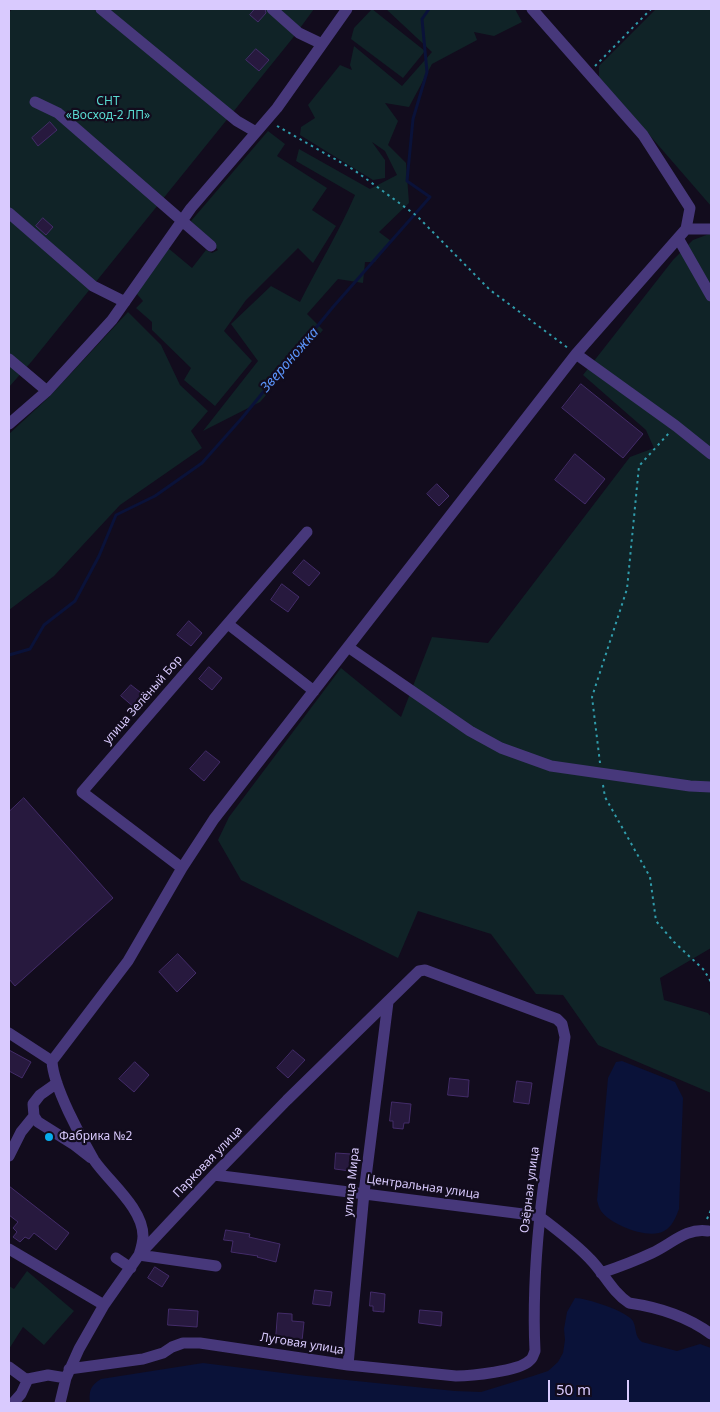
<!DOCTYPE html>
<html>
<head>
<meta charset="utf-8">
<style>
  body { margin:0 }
  #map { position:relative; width:720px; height:1412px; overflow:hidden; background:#120c1d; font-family:"Noto Sans",sans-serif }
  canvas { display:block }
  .frame { position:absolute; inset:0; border:10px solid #d9cafe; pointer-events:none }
  .scale { position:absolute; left:548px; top:1380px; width:81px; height:22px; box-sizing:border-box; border:2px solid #d9cafe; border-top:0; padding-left:6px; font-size:15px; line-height:18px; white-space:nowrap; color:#d9cafe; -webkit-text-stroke:4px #120c1d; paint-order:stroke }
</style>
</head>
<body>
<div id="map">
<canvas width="720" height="1412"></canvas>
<div class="frame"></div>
<div class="scale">50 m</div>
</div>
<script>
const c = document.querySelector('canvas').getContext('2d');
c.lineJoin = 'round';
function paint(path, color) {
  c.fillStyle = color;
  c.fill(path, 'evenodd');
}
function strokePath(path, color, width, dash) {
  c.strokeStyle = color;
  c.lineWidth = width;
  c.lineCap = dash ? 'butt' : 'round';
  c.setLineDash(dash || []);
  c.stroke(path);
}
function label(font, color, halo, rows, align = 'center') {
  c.font = font + ' "Noto Sans",sans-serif';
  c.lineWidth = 4.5;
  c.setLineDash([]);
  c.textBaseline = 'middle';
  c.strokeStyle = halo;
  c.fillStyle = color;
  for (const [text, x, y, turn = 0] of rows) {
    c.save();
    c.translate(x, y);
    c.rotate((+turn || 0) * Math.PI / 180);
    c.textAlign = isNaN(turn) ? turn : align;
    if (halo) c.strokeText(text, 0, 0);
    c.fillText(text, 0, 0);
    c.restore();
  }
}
paint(new Path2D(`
  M12,9H314L292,39L32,361L9,387V13Z
  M372,9L425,51L403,78L351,39L354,28Z
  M386,9H515L522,22L494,36L474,32L477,40L432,64L409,107L385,103L398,121L388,145L406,163L409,203L379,232L391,241L375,262H365L363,283L338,279L307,314L323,330L260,402L203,431L258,361L231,324L271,286L300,302C318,266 339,232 355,195L296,161L299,149L370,189L397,175L385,151L372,142L385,160V178L373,180L300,135L301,127L315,118L308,105L340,65L352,70L350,65L354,46L402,86L432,52Z
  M656,9H711V206L599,77V66Z
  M268,131L285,144L277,156L327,188L312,210L336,226L313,263L298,248L246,300L224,331L252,361L215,406L184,380L191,368L152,330V322L136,308L143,301L136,293L168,248L192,268L206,250L212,253L218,250L191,221Z
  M709,234H711V948L660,978L664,1000L708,1013L711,1017V1093L598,1045L563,995L536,994L491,934L418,911L398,958L241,880L218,840L229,817L341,668L401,717L432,637L488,643L630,457L654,448L646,430L583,375L673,260L693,240Z
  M128,312L161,345L180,385L208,411L191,431L202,448L120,505L54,576L9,610V434L49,397Z
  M27,1271L74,1311L44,1345L23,1327L9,1349V1286L14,1289Z`), '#102327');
paint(new Path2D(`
  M622,1061L675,1082L683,1098L679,1209C676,1217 672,1227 664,1231C649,1240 611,1225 601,1211C599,1208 598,1204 597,1200L608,1078L616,1062Z
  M575,1298C586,1298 627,1311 633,1321C637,1329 634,1336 642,1342L677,1351L700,1344L711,1348V1403H90C89,1391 90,1386 101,1379L203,1363L307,1376L455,1391L481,1392L533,1376L548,1371L558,1362L563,1353L565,1340L564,1329L567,1312Z`), '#0a1239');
strokePath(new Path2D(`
  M9,655L30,649L44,625L75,601L99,556L116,515L155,496L202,463L242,418L333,307L430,197L407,181L413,119L427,72L422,19L429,9`), '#0a1239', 3);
const building = new Path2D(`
  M255,9H265L266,13L258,22L250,15Z
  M256,49L269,60L259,71L246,60Z
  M50,122L57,130L38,146L32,138Z
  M43,218L53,227L46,235L36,226Z
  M581,384L643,434L623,458L562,408Z
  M575,454L605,479L585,504L555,480Z
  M437,484L449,496L439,506L427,494Z
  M304,560L320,573L309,586L293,573Z
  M282,584L299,597L288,612L271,600Z
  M189,621L202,633L191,646L177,635Z
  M209,667L222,678L212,690L199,679Z
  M131,685L145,696L135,708L121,696Z
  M206,751L220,762L204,781L190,769Z
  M24,798L113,898L15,986L9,979V812Z
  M178,954L196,973L177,992L159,972Z
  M9,1050L31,1062L22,1078L9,1071Z
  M293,1050L305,1060L288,1078L277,1068Z
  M135,1062L149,1075L134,1092L119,1079Z
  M450,1078L469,1080L468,1097L448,1095Z
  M517,1081L532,1083L529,1104L514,1102Z
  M392,1102L411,1104L409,1123H404L403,1129L393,1128V1121H390Z
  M336,1153L351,1154L350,1171L335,1169Z
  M9,1186L69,1233L56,1250L34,1233L29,1239L25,1237L20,1242L13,1237L17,1232L13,1228L18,1222L9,1215Z
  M226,1230L250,1234L249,1237L280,1244L276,1262L257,1257L258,1256L231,1252L233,1241L224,1240Z
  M155,1267L169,1276L162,1287L148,1278Z
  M315,1290L332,1292L330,1306L313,1304Z
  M371,1292L385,1294L384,1312L373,1311V1306H370Z
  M169,1309L198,1311L197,1327L168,1325Z
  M420,1310L442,1312L441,1326L419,1323Z
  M278,1313L292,1314V1321L304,1322L302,1341L276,1339Z`);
paint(building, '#27193e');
strokePath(building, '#432c69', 1);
strokePath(new Path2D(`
  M595,66L651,9
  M277,126L354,170L417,216L490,290L568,348
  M600,763L592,697L627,589L639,466L669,433
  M603,785L605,797L650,877L656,921L674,942L704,970L711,982
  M707,1219L711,1210`), '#309cab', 2, [2.5, 4]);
strokePath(new Path2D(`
  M101,9L237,121L256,132
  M272,9L299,33L322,44
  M35,102L58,113L211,246
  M9,213L93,286L125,302
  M686,229H711
  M678,238L711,296
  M576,354L676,426L711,454
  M9,359L47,391
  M9,424L47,391L112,320L191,208L277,108L347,9
  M228,624L314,691
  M348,647L470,731L501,748L551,766L690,786L711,787
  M182,868L82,792L307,532
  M9,1033L52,1061
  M57,1083L40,1095L33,1104L34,1116L38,1122L73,1144L91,1158
  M9,1156L21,1132L34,1116
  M214,1175L539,1216C557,1230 575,1243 590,1259C604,1273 612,1292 629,1303C657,1307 688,1317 711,1334
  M9,1249L104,1305
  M139,1255C141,1249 143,1243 143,1236C143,1208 109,1182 94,1160C81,1138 53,1086 52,1061L128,961L182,868L214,819L576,354L686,229L690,208L643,135L532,9
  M139,1255L216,1266
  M116,1258L131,1268
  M601,1273C619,1267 635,1261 652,1253C670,1245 687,1227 708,1231
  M348,1365L364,1193L388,1002
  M9,1367L24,1378L28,1379L48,1375L66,1378
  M13,1403L21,1394L28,1379
  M60,1403L66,1378L79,1349L104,1305L139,1255L214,1175L287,1100L419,971L425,970L557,1019L562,1024L565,1037C550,1141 530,1245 535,1351C533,1355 533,1359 529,1361C519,1371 471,1376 456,1376L348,1365L200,1343H183L172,1347L163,1353L143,1359L69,1369`), '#47387b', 11);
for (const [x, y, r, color] of [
  [49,1137,5,"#07aced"]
]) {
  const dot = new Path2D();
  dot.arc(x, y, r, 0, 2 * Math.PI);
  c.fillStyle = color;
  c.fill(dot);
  strokePath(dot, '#120c1d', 2);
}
label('12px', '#59dad1', '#120c1d', [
  ["СНТ",108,102],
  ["«Восход-2 ЛП»",108,116]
]);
label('12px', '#d9cafe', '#120c1d', [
  ["улица Зелёный Бор",143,700,-49],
  ["Парковая улица",208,1162,-46],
  ["улица Мира",352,1182,-84],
  ["Центральная улица",423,1187,8],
  ["Озёрная улица",530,1190,-83],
  ["Луговая улица",302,1344,9]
]);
label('12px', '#d9cafe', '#120c1d', [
  ["Фабрика №2",59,1137]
], 'left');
label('italic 14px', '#5b94fa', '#120c1d', [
  ["Звероножка",290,360,-49]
]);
</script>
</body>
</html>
